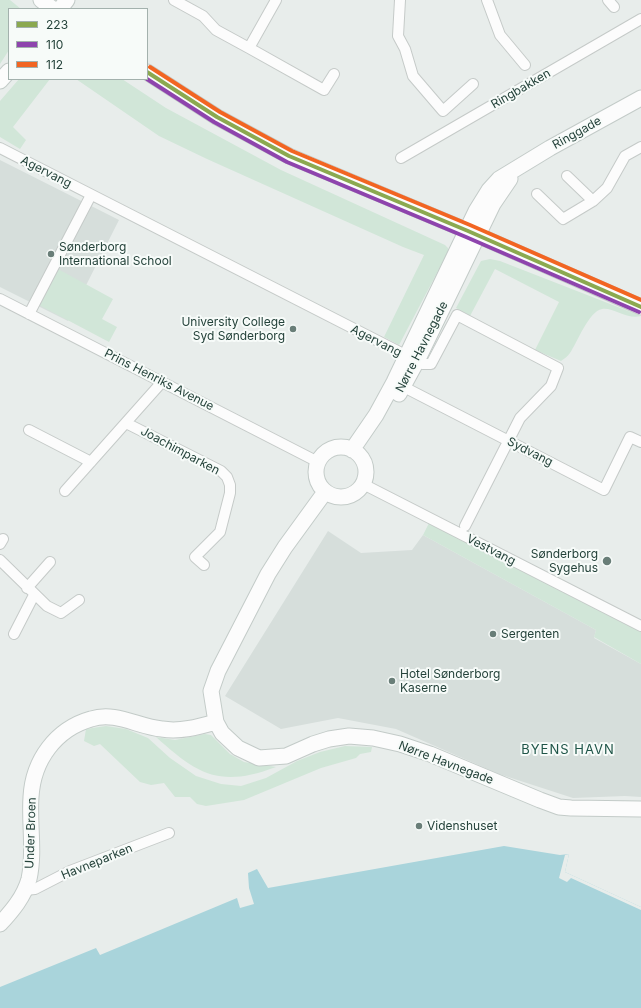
<!DOCTYPE html>
<html>
<head>
<meta charset="utf-8">
<style>
  body { margin:0 }
  #map { position:relative; width:641px; height:1008px; overflow:hidden; background:#e8edeb; font-family:Inter,sans-serif }
  canvas { display:block }
  .legend { position:absolute; left:8px; top:8px; width:140px; height:72px; box-sizing:border-box; background:#f7fbf9; border:1px solid #a3b1ad; margin:0; padding:5px 7px; list-style:none; font-size:12px; color:#24423a }
  .legend li { display:flex; align-items:center; gap:8px; height:20px }
  .legend b { width:20px; border:1px solid #a3b1ad }
</style>
</head>
<body>
<div id="map">
<canvas width="641" height="1008"></canvas>
<ul class="legend">
<li><b style="height:5px;background:#8ba950"></b>223</li>
<li><b style="height:5px;background:#8e44ad"></b>110</li>
<li><b style="height:5px;background:#f26522"></b>112</li>
</ul>
</div>
<script>
const c = document.querySelector('canvas').getContext('2d');
c.lineJoin = 'round';
function paint(path, color) {
  c.fillStyle = color;
  c.fill(path, 'evenodd');
}
function strokePath(path, color, width, dash) {
  c.strokeStyle = color;
  c.lineWidth = width;
  c.lineCap = dash ? 'butt' : 'round';
  c.setLineDash(dash || []);
  c.stroke(path);
}
function label(font, color, halo, rows, align = 'center') {
  c.font = font + ' Inter,sans-serif';
  c.lineWidth = 4;
  c.setLineDash([]);
  c.textBaseline = 'middle';
  c.strokeStyle = halo;
  c.fillStyle = color;
  for (const [text, x, y, turn = 0] of rows) {
    c.save();
    c.translate(x, y);
    c.rotate((+turn || 0) * Math.PI / 180);
    c.textAlign = isNaN(turn) ? turn : align;
    if (halo) c.strokeText(text, 0, 0);
    c.fillText(text, 0, 0);
    c.restore();
  }
}
paint(new Path2D(`
  M0,160L119,220L68,321L0,287Z
  M328,531L361,553L412,550L423,535L596,630L594,638L641,664V797L625,796L573,798L499,774L396,729L338,718L281,729L225,696Z`), '#d6dedb');
paint(new Path2D(`
  M0,0H10L21,9H9V50L0,64Z
  M19,79H50L13,127L26,140L20,149L0,137V101Z
  M76,79H122L166,108L281,170L445,245L448,248V252L399,345L384,337L424,255L403,247L207,159L159,136Z
  M490,259L500,261L641,316C627,320 613,307 602,309C589,311 577,343 570,353C568,356 564,359 561,361L535,350L559,302L495,269L470,316L456,308L481,261Z
  M58,269L113,299L102,319L117,327L109,342L39,305Z
  M429,523L641,632V664L594,637L596,630L423,535Z
  M106,726L126,729L148,738L170,758L196,776L221,784L241,786L266,778L297,761L320,752L345,746L372,747L371,752L360,754L356,758L321,768L244,800L206,806L197,804L190,797H175L164,783L151,785L140,782L100,744L94,746L84,741L86,729Z
  M205,734L211,735L230,754L244,762L276,767C220,788 198,775 156,737L175,740Z`), '#d1e6d8');
paint(new Path2D(`
  M504,846L560,855L569,854L565,872L641,907V1008H0V987L96,948L100,955L237,898L240,908L254,904L249,888L248,873L257,869L268,888Z`), '#a9d4db');
paint(new Path2D(`
  M569,854L565,872L641,907V910L571,878L567,882L559,878L565,855Z`), '#e8edeb');
const street = new Path2D(`
  M174,0L203,16L216,30L249,48L324,90L334,74
  M400,0L398,36L405,49L413,76L443,111L473,84
  M487,0L500,35L525,65
  M608,0L614,7
  M249,48L276,0
  M0,148L423,364H431L457,315L558,368L551,386L520,418L465,526
  M401,158L641,19
  M567,176L593,201
  M537,194L563,219L593,201L607,188L625,156L641,147
  M0,299L318,462
  M29,314L91,195
  M398,384L604,490L630,437L641,442
  M126,423L221,471L227,477L230,485V493L220,532L195,557L204,565
  M29,430L91,462
  M363,484L641,626
  M65,491L162,382
  M0,544L3,539
  M0,560L47,606L61,613L79,600
  M27,588L50,562
  M14,634L34,595
  M25,890L35,889L70,871L169,833`);
const secondary = new Path2D(`
  M41,0L53,9
  M60,9L67,0
  M147,72L217,117L289,156L468,231L641,307
  M0,81L9,71
  M399,394L417,361L493,204L510,179
  M316 472a25 25 0 1 1 50 0a25 25 0 1 1-50 0Z
  M352,450L376,415L394,382L476,211L489,190L499,179L550,148L641,98
  M325,492L285,547L268,574L218,671L211,691L216,722L222,733L238,748L259,758L286,756L313,744L329,739L349,736L373,738L400,744L430,754L540,800L559,807L571,808L641,809
  M0,924C12,911 24,897 29,879C35,852 29,824 31,797C33,760 56,729 91,719C116,711 138,727 162,729C180,732 198,727 216,722`);
strokePath(street, '#c5cac8', 12);
strokePath(secondary, '#c3cbc8', 17);
strokePath(street, '#fcfcfc', 10);
strokePath(secondary, '#fcfcfc', 15);
strokePath(new Path2D(`
  M147,72L217,117L289,156L468,231L641,307`), '#8ba950', 4);
strokePath(new Path2D(`
  M147,79L214,122L287,162L466,237L639,312`), '#8e44ad', 4);
strokePath(new Path2D(`
  M150,67L220,112L292,151L470,225L641,300`), '#f26522', 4);
for (const [x, y, r, color] of [
  [51,254,4,"#697e78"],
  [293,329,4,"#697e78"],
  [607,561,5,"#697e78"],
  [493,634,4,"#697e78"],
  [392,681,4,"#697e78"],
  [419,826,4,"#697e78"]
]) {
  const dot = new Path2D();
  dot.arc(x, y, r, 0, 2 * Math.PI);
  c.fillStyle = color;
  c.fill(dot);
  strokePath(dot, '#f7fbf9', 1.5);
}
label('12px', '#24423a', '#f7fbf9', [
  ["Ringbakken",521,89,-30],
  ["Ringgade",577,133,-29],
  ["Agervang",46,172,27],
  ["Agervang",376,341,27],
  ["Nørre Havnegade",422,347,-63],
  ["Prins Henriks Avenue",159,380,27],
  ["Joachimparken",180,451,28],
  ["Sydvang",530,452,27],
  ["Vestvang",491,550,27],
  ["Nørre Havnegade",446,763,21],
  ["Under Broen",31,833,-88],
  ["Havneparken",97,862,-22]
]);
label('12px', '#24423a', '#f7fbf9', [
  ["Sønderborg",59,247],
  ["International School",59,261],
  ["University College",285,322,"right"],
  ["Syd Sønderborg",285,336,"right"],
  ["Sønderborg",598,554,"right"],
  ["Sygehus",598,568,"right"],
  ["Sergenten",501,634],
  ["Hotel Sønderborg",400,674],
  ["Kaserne",400,688],
  ["Videnshuset",427,826]
], 'left');
c.letterSpacing = '1px';
label('13px', '#1f5548', '#f7fbf9', [
  ["BYENS HAVN",568,750]
]);
c.letterSpacing = '0px';
</script>
</body>
</html>
